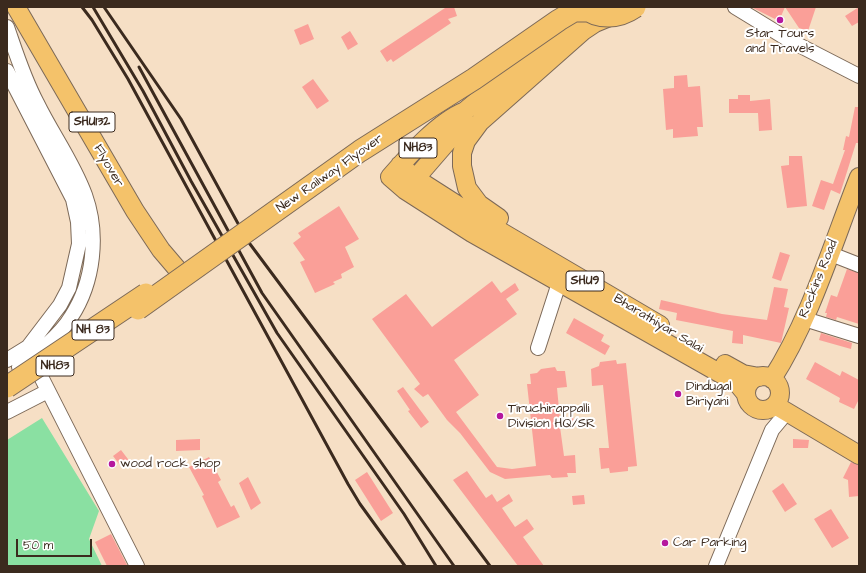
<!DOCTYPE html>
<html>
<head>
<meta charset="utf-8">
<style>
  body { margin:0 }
  #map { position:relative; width:866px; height:573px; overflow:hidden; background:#f6dfc5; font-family:"Architects Daughter",sans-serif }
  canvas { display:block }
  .frame { position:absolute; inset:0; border:8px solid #3b2a1e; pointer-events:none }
  .scale { position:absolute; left:16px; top:539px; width:76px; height:18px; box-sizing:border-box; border:2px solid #3b2a1e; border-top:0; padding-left:5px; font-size:12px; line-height:14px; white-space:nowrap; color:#3b2a1e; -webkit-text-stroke:3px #fff; paint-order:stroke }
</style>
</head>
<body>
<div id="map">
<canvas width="866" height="573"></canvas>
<div class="frame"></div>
<div class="scale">50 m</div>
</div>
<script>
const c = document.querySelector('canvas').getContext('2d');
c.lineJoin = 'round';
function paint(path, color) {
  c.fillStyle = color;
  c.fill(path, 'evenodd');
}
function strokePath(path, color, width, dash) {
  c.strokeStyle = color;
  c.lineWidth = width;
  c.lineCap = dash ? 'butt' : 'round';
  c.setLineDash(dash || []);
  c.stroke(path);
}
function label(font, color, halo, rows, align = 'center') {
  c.font = font + ' "Architects Daughter",sans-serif';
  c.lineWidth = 4;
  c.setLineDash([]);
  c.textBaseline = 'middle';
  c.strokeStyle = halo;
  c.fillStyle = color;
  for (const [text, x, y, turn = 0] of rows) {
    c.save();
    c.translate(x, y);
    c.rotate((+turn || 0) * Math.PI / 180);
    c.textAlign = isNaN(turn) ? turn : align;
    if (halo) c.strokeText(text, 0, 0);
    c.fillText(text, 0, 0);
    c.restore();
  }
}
paint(new Path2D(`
  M42,418L99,511L89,539L102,566H7V440Z`), '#8ae0a2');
paint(new Path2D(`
  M454,7L457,16L448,19L451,23L393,62L391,59L387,62L380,51L445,8Z
  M751,7H816L808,31L799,28L785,7L779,21Z
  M859,7V22L852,26L845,16Z
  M308,24L314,39L300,45L294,30Z
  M350,31L358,44L348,50L341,37Z
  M687,75L688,87L700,86L703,127H697L698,136L673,138V129L666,130L663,89L674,88V76Z
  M313,79L329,101L317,109L302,87Z
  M738,95H750V101L770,99L772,130L759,131L758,113H729V99H738Z
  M855,107H859V143H856L840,194L831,190L824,210L812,206L821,180L833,184L845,150H843L846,136L849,137Z
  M789,156H802L807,206L787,208L781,166L789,165Z
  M339,206L359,239L345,247L354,267L341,274L342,278L333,282L335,284L315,293L300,262L305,260L293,243L301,237L298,233Z
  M780,252L790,255L781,281L772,278Z
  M847,269L859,273V324L837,317L836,320L826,317L827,313H825L831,295L837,297Z
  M492,281L501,293L515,283L519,290L506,299L517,314L454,360L479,395L456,412L497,467L512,469L536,466L527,384H531L530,374L537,373L541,369L555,367L557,371H565L567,387L557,388L560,419L573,417L574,426L560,427L564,456L575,455L576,473H567L568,477L552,478L550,475L505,479L490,472L460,433L447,420L428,394L423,397L414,389L420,384L372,319L406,294L432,327Z
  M774,287L788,289L784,307L789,308L781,343L743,335V344L732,343L733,331L676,320L677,313L659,309L661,300L722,314L767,320Z
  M574,318L604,335L601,341L610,346L605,355L566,333Z
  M821,333L852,343L851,349L819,340Z
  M616,360L617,364L626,363L637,466L628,467V471L610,473L609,468L601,469L599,448H609L603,385L592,386L591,369L599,366L600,362Z
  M815,362L840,376L842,371L859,380V399L854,409L839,402L840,398L806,379Z
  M403,387L429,422L421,428L408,411L410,410L397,391Z
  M200,439V450L176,451V440Z
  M793,439L809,440L808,448H793Z
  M121,450L131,463L123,469L113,456Z
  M209,457L221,480L218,482L231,507L234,505L240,517L217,528L202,496L204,495L189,467Z
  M851,462L859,465V496L849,497L848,480L843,478Z
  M467,471L486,498L492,494L497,502L509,494L513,501L502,508L515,527L527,519L534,529L523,537L544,566H518L453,480Z
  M367,472L393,513L381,521L355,480Z
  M248,477L261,503L251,510L239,483Z
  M783,483L797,504L785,512L772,491Z
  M584,495L585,504L573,505L572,496Z
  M831,509L849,538L832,548L814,519Z
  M111,534L127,565L124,566H107L95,542Z`), '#fa9f98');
const minor = new Path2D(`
  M735,7L789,40L859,76
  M7,27C16,53 24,79 37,103C52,134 73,162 85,195C99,234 94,282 71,317C62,333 34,357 19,367
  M7,71L73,199L78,222L79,244L69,288L60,305L28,347L7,360
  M836,256L859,265
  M811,321L859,336
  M538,348L559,283
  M33,361L137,566
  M7,412L48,391
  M716,566L772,430L787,412`);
const major = new Path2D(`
  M16,7L135,211L161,250L184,277
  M580,16L465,111C438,122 409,155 390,177L405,190L472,233L737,383L746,394
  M400,165L415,178L476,217L660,325
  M408,187L460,127L465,111
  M499,218L479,204L467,188L462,166V153L466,141L480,122L583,31L595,23L612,16
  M725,364L743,374L759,377
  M746 393a17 17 0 1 1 34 0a17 17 0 1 1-34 0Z
  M772,379C810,320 833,243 859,177
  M775,405L859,455`);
strokePath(minor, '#7c6958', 16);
strokePath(major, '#7c6958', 20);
strokePath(minor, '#fff', 14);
strokePath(major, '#f4c26a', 18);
strokePath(new Path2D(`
  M82,7L92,20L128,79L348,484L360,504L405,566
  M93,7L143,91L191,181L277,333L404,514L436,566
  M104,7L181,119L247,240L490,566
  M139,67L262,293L454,566`), '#3b2a1e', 3);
const highwayBridge = new Path2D(`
  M583,7C599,20 619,18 635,7
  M138,309L360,151L474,79L559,20L574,11H588
  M7,387L146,294`);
strokePath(highwayBridge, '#7c6958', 23, []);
strokePath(highwayBridge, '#f4c26a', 21);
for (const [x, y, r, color] of [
  [780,20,4,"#b5179e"],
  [678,394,4,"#b5179e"],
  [500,416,4,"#b5179e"],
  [112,464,4,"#b5179e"],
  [665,543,4,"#b5179e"]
]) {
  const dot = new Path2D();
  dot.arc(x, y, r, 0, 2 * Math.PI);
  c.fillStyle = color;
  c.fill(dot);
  strokePath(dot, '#fff', 1.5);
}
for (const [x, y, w] of [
  [92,122,46],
  [418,148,38],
  [585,281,38],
  [93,330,42],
  [55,366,38]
]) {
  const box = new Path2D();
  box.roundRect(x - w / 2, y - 10, w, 20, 3);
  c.fillStyle = '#fff';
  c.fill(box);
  strokePath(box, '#3b2a1e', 1);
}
label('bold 12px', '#3b2a1e', null, [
  ["SHU132",92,122],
  ["NH83",418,148],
  ["SHU9",585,281],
  ["NH 83",93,330],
  ["NH83",55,366]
]);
label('13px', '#3b2a1e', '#fff', [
  ["Star Tours",780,34,"center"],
  ["and Travels",780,49,"center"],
  ["Dindugal",686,387],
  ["Biriyani",686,402],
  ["Tiruchirappalli",508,409],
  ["Division HQ/SR",508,424],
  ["wood rock shop",120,464],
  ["Car Parking",673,543]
], 'left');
label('13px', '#3b2a1e', '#fff', [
  ["Flyover",108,166,60],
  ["New Railway Flyover",330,174,-35],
  ["Rockins Road",819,279,-68],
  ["Bharathiyar Salai",658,324,31]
]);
</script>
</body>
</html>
